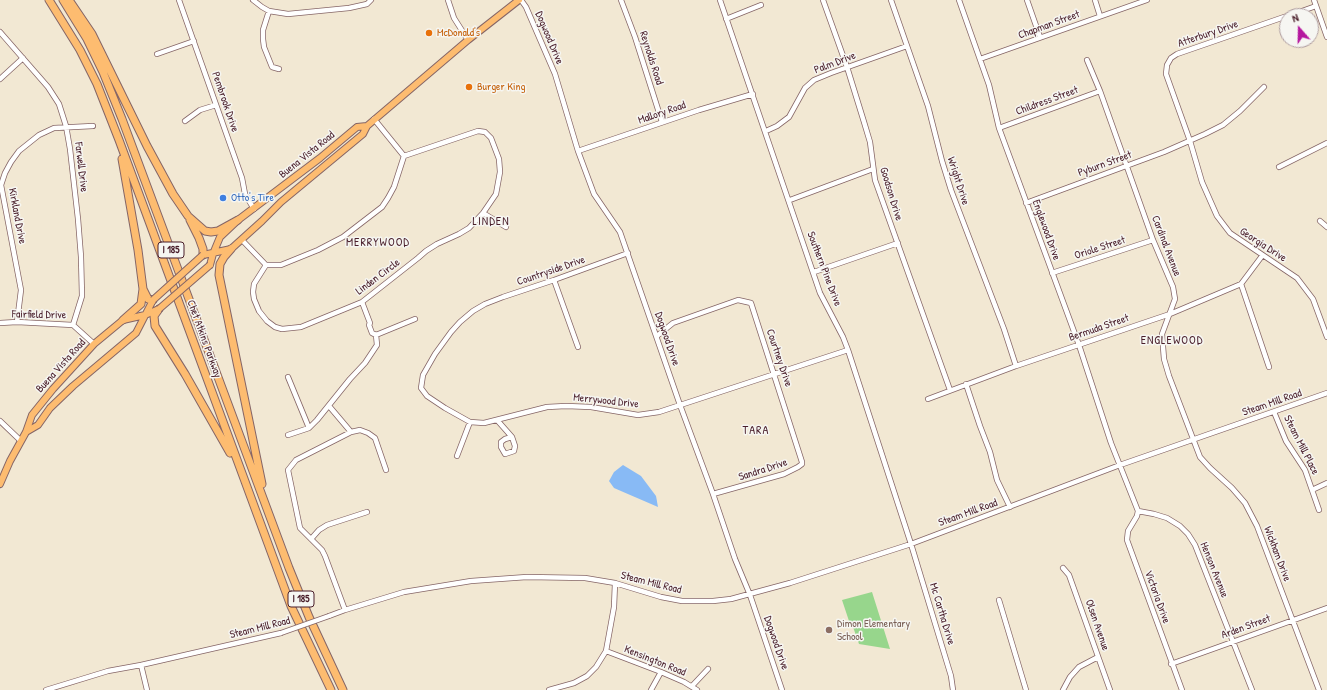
<!DOCTYPE html>
<html>
<head>
<meta charset="utf-8">
<style>
	body { margin:0 }
	#map { position:relative; width:1327px; height:690px; overflow:hidden; background:#f2e8d3; font-family:"Patrick Hand",sans-serif }
	canvas { display:block }
	.north { position:absolute; left:1279px; top:8px; width:40px; height:40px; box-sizing:border-box; background:#f6f6f2; border:1px solid #b1a0a2; border-radius:50%; rotate:340deg; font-size:11px; font-weight:700; line-height:16px; text-align:center; color:#4a1f2b }
	.north::after { content:''; display:block; margin:auto; width:14px; height:18px; background:#b5179e; clip-path:polygon(50% 0,100% 100%,50% 72%,0 100%) }
</style>
</head>
<body>
<div id="map">
<canvas width="1327" height="690"></canvas>
<div class="north">N</div>
</div>
<script>
const ctx = document.querySelector('canvas').getContext('2d');
ctx.lineJoin = 'round';
function fillPath(path, color) { ctx.fillStyle = color; ctx.fill(path, 'evenodd'); }
const shape = rows => new Path2D(rows.map(r => 'M' + r).join(''));
function trace(path, color, width, dash) { ctx.strokeStyle = color; ctx.lineWidth = width; ctx.lineCap = dash ? 'butt' : 'round'; ctx.setLineDash(dash || []); ctx.stroke(path); }
function write(font, color, halo, rows, align = 'center') {
  ctx.font = font + ' "Patrick Hand",sans-serif'; ctx.lineWidth = 3; ctx.setLineDash([]); ctx.textBaseline = 'middle'; ctx.strokeStyle = halo; ctx.fillStyle = color; for (const [text, x, y, turn = 0] of rows) {
    ctx.save(); ctx.translate(x, y); ctx.rotate((+turn || 0) * Math.PI / 180); ctx.textAlign = isNaN(turn) ? turn : align; if (halo) ctx.strokeText(text, 0, 0); ctx.fillText(text, 0, 0); ctx.restore();
  }
}
const green = shape([
	[872,592,890,649,859,644,852,624,850,624,842,600]
]);
const water = shape([
	[623,465,641,476,656,496,658,507,614,488,609,481,614,472]
]);
const minor = shape([
	[179,0,242,178,245,194,254,209],
	[253,0,262,7,269,11,288,14,349,8,367,4,371,0],
	[448,0,454,18,468,40],
	[521,0,526,7,555,74,578,151,594,194,620,232,680,405,713,494,735,559,750,595,782,690],
	[621,0,635,37,662,122],
	[720,0,820,293,843,337,848,350,911,544,951,676,953,690],
	[823,0,847,67,864,122,870,142,875,180,950,390],
	[891,0,928,106,942,161,951,190,1004,329,1016,366],
	[959,0,989,85,999,128,1079,345,1111,443,1138,511,1154,514,1167,518,1180,526,1188,534,1195,545,1252,690],
	[1027,0,1040,37],
	[1095,0,1100,16],
	[1314,0,1327,37],
	[269,11,263,30,263,39,264,47,272,67,279,69],
	[1287,16,1177,54,1171,58,1167,65,1166,74,1190,141,1202,182,1217,216,1230,233,1297,278,1313,299,1327,337],
	[1288,16,1316,6],
	[726,19,761,5],
	[0,32,48,87,59,104,66,126,70,149,78,219,81,257,82,296,73,325],
	[157,54,194,41],
	[980,59,1147,0],
	[1087,60,1100,91,1153,240,1173,287,1175,299,1162,334,1164,359,1169,376,1200,457,1210,468,1232,488,1245,503,1257,526,1319,690],
	[0,79,23,58],
	[185,121,200,110,216,105],
	[999,128,1100,91],
	[766,131,777,126,789,117,805,88,814,80,831,73,907,46],
	[578,151,699,110,753,94],
	[1279,167,1327,143],
	[790,200,873,169],
	[1026,203,1164,152,1205,134,1223,125,1240,111,1264,87],
	[483,213,506,227],
	[1320,221,1327,227],
	[242,240,266,265],
	[628,253,554,280,503,297,485,304,473,311,460,322,451,332,435,354,423,375,421,388,427,396,445,408,470,422,484,423,547,407,566,406,591,407,638,415,659,412,848,350],
	[266,265,254,284,253,292,254,299,259,311,267,321,275,327,282,329,301,327,362,302,418,258,426,251,437,244,459,234,469,228,483,213,496,194,500,172,499,159,491,138,485,132,478,131,404,156],
	[266,265,281,265,318,250,343,237,382,207,388,198,394,187,404,156,374,119],
	[814,272,898,243],
	[1052,273,1153,240],
	[554,280,578,347],
	[1241,284,1269,367],
	[17,322,21,290,1,185,5,173,11,162,19,151,39,135,54,128,93,126],
	[0,323,17,322,73,325,94,344],
	[376,335,415,319],
	[657,336,673,323,738,300,751,303,802,462,802,464,798,467,784,474,713,494],
	[288,377,309,428],
	[966,384,980,426,990,452,997,480,1010,507],
	[928,399,1016,366,1170,314,1241,284,1262,256],
	[329,406,351,432],
	[1274,412,1286,441,1305,470,1319,510],
	[497,420,512,437],
	[0,421,21,441],
	[288,435,309,428,317,420,350,379,365,363,377,345,376,335,372,333,369,325,370,323,362,302],
	[512,437,515,446,514,451,505,454,501,447,501,442,505,439,512,437],
	[457,456,470,422],
	[1312,490,1327,483],
	[1138,511,1137,516,1128,531,1127,540,1182,690],
	[311,539,319,530,327,525,367,512],
	[1063,568,1069,575,1110,690],
	[999,600,1026,690],
	[345,610,325,556,322,550,300,528,288,470,296,460,351,432,360,430,368,433,375,438,386,470],
	[329,616,345,610,404,592,471,581,527,577,585,578,615,583,661,597,682,601,713,601,731,599,790,583,911,544,1120,465,1327,393],
	[606,651,661,672,684,682,697,690],
	[1171,664,1327,608],
	[141,665,147,690],
	[692,686,708,669],
	[46,690,108,671,141,665,281,633],
	[549,690,574,683,587,676,596,667,606,651,614,607,615,583],
	[651,690,661,672],
	[1063,690,1070,677,1079,667,1098,657]
]);
const major = shape([
	[203,255,231,249,262,221,281,202,363,134,367,126,468,40,519,0],
	[210,265,213,254,220,237,238,220,320,158,357,127,367,126],
	[26,432,38,425,50,408,73,386,136,333,153,300],
	[0,484,10,461,26,432,32,415,53,389,94,344,123,320,145,315,159,309]
]);
const highway = shape([
	[49,0,80,50,97,84,119,140,291,606,331,690],
	[63,0,87,39,103,72,122,119,289,568,309,617,343,690],
	[69,0,92,34,147,146,173,194,188,216,205,231,211,232,218,231,238,220],
	[122,159,138,250,143,289,148,299,153,300],
	[190,220,199,238,203,249,203,255],
	[231,249,224,257,220,264,219,275,262,484],
	[159,309,154,316,155,326,185,374,230,453],
	[123,320,141,304,143,289]
]);
const minorBridge = shape([
	[281,633,329,616]
]);
const majorBridge = shape([
	[153,300,203,255],
	[159,309,210,265]
]);
const markers = [
	[429,33,4,"#e8710a"],
	[469,87,4,"#e8710a"],
	[223,198,4,"#3f7fe0"],
	[829,630,4,"#8d6e63"]
];
const shields = [
	[171,250,26],
	[301,599,26]
];
const shieldNames = [
	["I 185",171,250],
	["I 185",301,599]
];
const streetNames = [
	["Chapman Street",1049,25,-20],
	["Atterbury Drive",1208,34,-19],
	["Dogwood Drive",549,38,67],
	["Reynolds Road",651,58,72],
	["Palm Drive",835,63,-21],
	["Childress Street",1047,101,-20],
	["Pembrook Drive",225,102,71],
	["Mallory Road",662,113,-19],
	["Buena Vista Road",307,155,-39],
	["Pyburn Street",1105,164,-20],
	["Farwell Drive",81,167,83],
	["Wright Drive",958,181,72],
	["Goodson Drive",891,194,73],
	["Kirkland Drive",17,216,79],
	["Englewood Drive",1046,230,70],
	["Georgia Drive",1263,245,33],
	["Cardinal Avenue",1166,246,69],
	["Oriole Street",1100,248,-18],
	["Southern Pine Drive",824,269,69],
	["Countryside Drive",551,271,-19],
	["Linden Circle",378,277,-37],
	["Fairfield Drive",39,315,1],
	["Bermuda Street",1099,328,-19],
	["Chet Atkins Parkway",204,339,70],
	["Dogwood Drive",667,339,71],
	["Courtney Drive",779,358,71],
	["Buena Vista Road",61,366,-48],
	["Merrywood Drive",606,401,6],
	["Steam Mill Road",1272,403,-19],
	["Steam Mill Place",1301,445,63],
	["Sandra Drive",763,470,-18],
	["Steam Mill Road",968,513,-20],
	["Wickham Drive",1277,554,69],
	["Henson Avenue",1214,570,68],
	["Steam Mill Road",651,583,14],
	["Victoria Drive",1157,597,70],
	["Mc Cartha Drive",942,614,73],
	["Olsen Avenue",1097,625,71],
	["Arden Street",1246,627,-20],
	["Steam Mill Road",260,628,-14],
	["Dogwood Drive",776,643,71],
	["Kensington Road",655,661,22]
];
const foodNames = [
	["McDonald's",437,33],
	["Burger King",477,87]
];
const shopNames = [
	["Otto's Tire",231,198]
];
const educationNames = [
	["Dimon Elementary",837,624],
	["School",837,637]
];
const neighbourhoodNames = [
	["LINDEN",491,222],
	["MERRYWOOD",378,243],
	["ENGLEWOOD",1172,341],
	["TARA",756,431]
];
fillPath(green, '#97d68c');
fillPath(water, '#88baf5');
trace(minor, '#856566', 6);
trace(major, '#856566', 8);
trace(highway, '#856566', 9);
trace(minor, '#fff', 4.5);
trace(major, '#fdbc70', 6);
trace(highway, '#fdbc70', 7);
trace(minorBridge, '#856566', 6, []);
trace(majorBridge, '#856566', 8, []);
trace(minorBridge, '#fff', 4.5);
trace(majorBridge, '#fdbc70', 6);
for (const [x, y, r, color] of markers) { const dot = new Path2D(); dot.arc(x, y, r, 0, 2 * Math.PI); ctx.fillStyle = color; ctx.fill(dot); trace(dot, '#f6f6f2', 1.5); }
for (const [x, y, w] of shields) { const box = new Path2D(); box.roundRect(x - w / 2, y - 8, w, 16, 3); ctx.fillStyle = '#f6f6f2'; ctx.fill(box); trace(box, '#4a1f2b', 1); }
write('bold 10px', '#4a1f2b', null, shieldNames);
write('11px', '#4a1f2b', '#f6f6f2', streetNames);
write('11px', '#c56008', '#f6f6f2', foodNames, 'left');
write('11px', '#366cbe', '#f6f6f2', shopNames, 'left');
write('11px', '#785e54', '#f6f6f2', educationNames, 'left');
ctx.letterSpacing = '1px';
write('12px', '#4a1f2b', '#f6f6f2', neighbourhoodNames);
ctx.letterSpacing = '0px';
</script>
</body>
</html>
